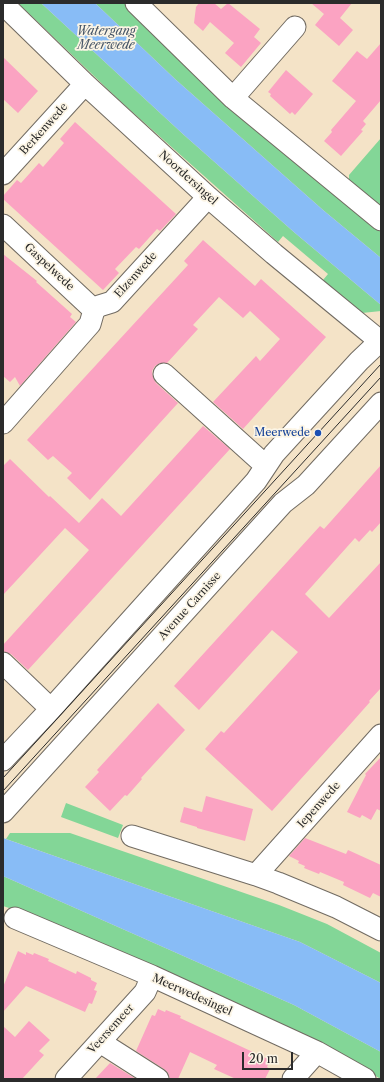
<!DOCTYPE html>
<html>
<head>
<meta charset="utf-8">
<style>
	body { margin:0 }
	#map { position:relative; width:384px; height:1082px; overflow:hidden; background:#f4e3c7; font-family:"Libre Caslon Text",serif }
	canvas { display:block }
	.frame { position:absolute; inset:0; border:4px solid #2b2b2b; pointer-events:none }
	.scale { position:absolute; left:242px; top:1052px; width:51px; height:18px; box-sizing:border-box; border:2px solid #2b2b2b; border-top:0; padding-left:5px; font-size:12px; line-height:14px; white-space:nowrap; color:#2b2b2b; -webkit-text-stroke:3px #fcf5e5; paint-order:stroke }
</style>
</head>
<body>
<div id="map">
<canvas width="384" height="1082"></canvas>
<div class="frame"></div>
<div class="scale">20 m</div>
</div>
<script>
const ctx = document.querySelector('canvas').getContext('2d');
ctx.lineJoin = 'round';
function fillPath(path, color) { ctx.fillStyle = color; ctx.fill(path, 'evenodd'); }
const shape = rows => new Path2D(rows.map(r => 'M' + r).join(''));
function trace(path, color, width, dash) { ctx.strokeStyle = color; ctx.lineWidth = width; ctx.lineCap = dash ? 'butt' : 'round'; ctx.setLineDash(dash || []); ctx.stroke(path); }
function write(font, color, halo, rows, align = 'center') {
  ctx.font = font + ' "Libre Caslon Text",serif'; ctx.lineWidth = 3.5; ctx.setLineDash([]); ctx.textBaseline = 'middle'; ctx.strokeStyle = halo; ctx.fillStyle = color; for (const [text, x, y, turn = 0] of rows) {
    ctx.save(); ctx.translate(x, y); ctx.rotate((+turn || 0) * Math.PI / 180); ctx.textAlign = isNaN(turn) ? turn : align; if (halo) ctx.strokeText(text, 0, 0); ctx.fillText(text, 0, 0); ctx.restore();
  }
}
const green = shape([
	[18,3,41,3,184,135,295,233,381,305,381,311,362,313,323,280,328,274,283,236,278,242,120,101],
	[95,3,129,3,381,229,381,258,323,210,175,79],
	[381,138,381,207,349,181,349,175],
	[66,803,123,825,118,838,61,817],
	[10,833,70,833,279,905,327,924,381,953,381,983,300,942,6,839],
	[3,876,294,1005,381,1052,381,1079,325,1049,27,914,3,906]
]);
const water = shape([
	[41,3,95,3,175,79,323,210,381,258,381,305,295,233,184,135],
	[3,838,300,942,381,983,381,1052,294,1005,3,876]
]);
const building = shape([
	[199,3,214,3,221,9,228,3,260,29,254,37,261,43,241,67,225,53,234,43,210,22,203,31,194,23,196,7],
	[311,3,352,3,340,18,353,30,339,46,315,25,324,14],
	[381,43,381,100,363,121,366,124,361,130,363,131,341,156,324,141,332,132,331,130,356,101,332,81,357,51,367,59],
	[3,57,38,91,18,113,3,99],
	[286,70,313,94,295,115,292,112,290,114,270,96,271,94,268,92],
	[75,122,176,214,160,231,157,229,139,249,136,247,115,269,119,273,103,290,3,199,3,196,17,180,21,183,39,163,43,167,64,143,60,139],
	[203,240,255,286,261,279,326,337,243,429,213,402,256,356,260,361,280,339,250,311,243,318,219,297,193,325,198,329,167,363,160,363,155,366,152,371,153,377,156,383,178,403,90,500,67,478,72,473,53,456,48,460,27,440,188,265,184,261],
	[3,254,37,281,36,282,44,289,72,314,70,317,76,322,20,386,15,377,10,382,3,376],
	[203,426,230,449,28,670,11,654,3,651,3,645,89,550,65,528,3,595,3,466,10,459,49,497,50,496,79,523,102,498,121,516],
	[381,465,381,522,372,532,370,530,359,542,355,538,305,594,329,618,381,562,381,688,369,701,370,702,346,729,272,811,205,749,221,731,224,733,298,652,272,630,199,710,174,686,320,526,324,529],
	[158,703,185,730,141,778,142,779,127,796,125,795,110,811,85,787,99,772,97,770],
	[381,757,381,811,377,809,371,820,362,815,360,818,347,812,366,775,365,774],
	[206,796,253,809,245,841,197,828,197,827,180,822,184,807,202,812],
	[305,838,346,854,348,850,381,865,381,897,373,893,370,898,343,885,344,882,320,872,319,874,304,868,305,866,298,863,299,861,289,856],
	[18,951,26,955,26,952,33,955,34,953,49,959,48,961,76,974,77,971,91,978,91,980,97,983,94,990,97,991,92,1004,89,1003,85,1012,26,986,3,1012,3,987],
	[158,1009,165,1012,166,1010,181,1016,180,1018,270,1060,267,1067,270,1069,265,1079,236,1079,214,1069,217,1065,190,1052,178,1079,170,1079,168,1073,164,1069,136,1051,152,1015,155,1016],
	[29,1021,50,1040,39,1051,44,1055,22,1079,3,1079,3,1026,15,1037],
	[110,1063,136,1079,95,1079]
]);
const minor = shape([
	[136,3,233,98,381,220],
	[3,4,85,84,208,197,274,254,381,342],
	[233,98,295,27],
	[3,174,85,84],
	[3,225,94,310],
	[164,374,266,466],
	[3,423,90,324,94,310,99,306,112,302,208,197],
	[3,663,51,709],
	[3,760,51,709,256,481,274,454,359,361,381,340],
	[3,812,283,503,306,485,381,403],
	[132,836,256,875,278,883,336,907,381,930],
	[256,875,381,735],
	[15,918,152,976,317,1052,365,1079],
	[100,1042,158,1079],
	[66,1079,145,992,152,976],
	[293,1079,317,1052]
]);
const tram = shape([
	[3,778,381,364],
	[3,791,381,377]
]);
const markers = [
	[318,433,4,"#1a4fb4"]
];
const streetNames = [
	["Berkenwede",44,129,-48],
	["Noordersingel",188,178,42],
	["Gaspelwede",49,267,43],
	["Elzenwede",136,275,-48],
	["Avenue Carnisse",190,606,-48],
	["Iepenwede",319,805,-48],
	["Meerwedesingel",192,995,24],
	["Veersemeer",111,1029,-48]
];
const transitNames = [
	["Meerwede",310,433]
];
const waterNames = [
	["Watergang",106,32],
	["Meerwede",106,46]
];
fillPath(green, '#83d697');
fillPath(water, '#88bcf6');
fillPath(building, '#fba3c2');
trace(minor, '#716b62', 23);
trace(minor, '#fff', 21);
trace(tram, '#2b2b2b', 1);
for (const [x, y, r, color] of markers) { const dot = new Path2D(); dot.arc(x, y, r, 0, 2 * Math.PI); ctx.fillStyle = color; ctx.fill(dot); trace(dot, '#fcf5e5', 1.5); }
write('11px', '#2b2b2b', '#fcf5e5', streetNames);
write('11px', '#164399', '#fcf5e5', transitNames, 'right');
write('italic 12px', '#475668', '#fcf5e5', waterNames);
</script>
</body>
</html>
